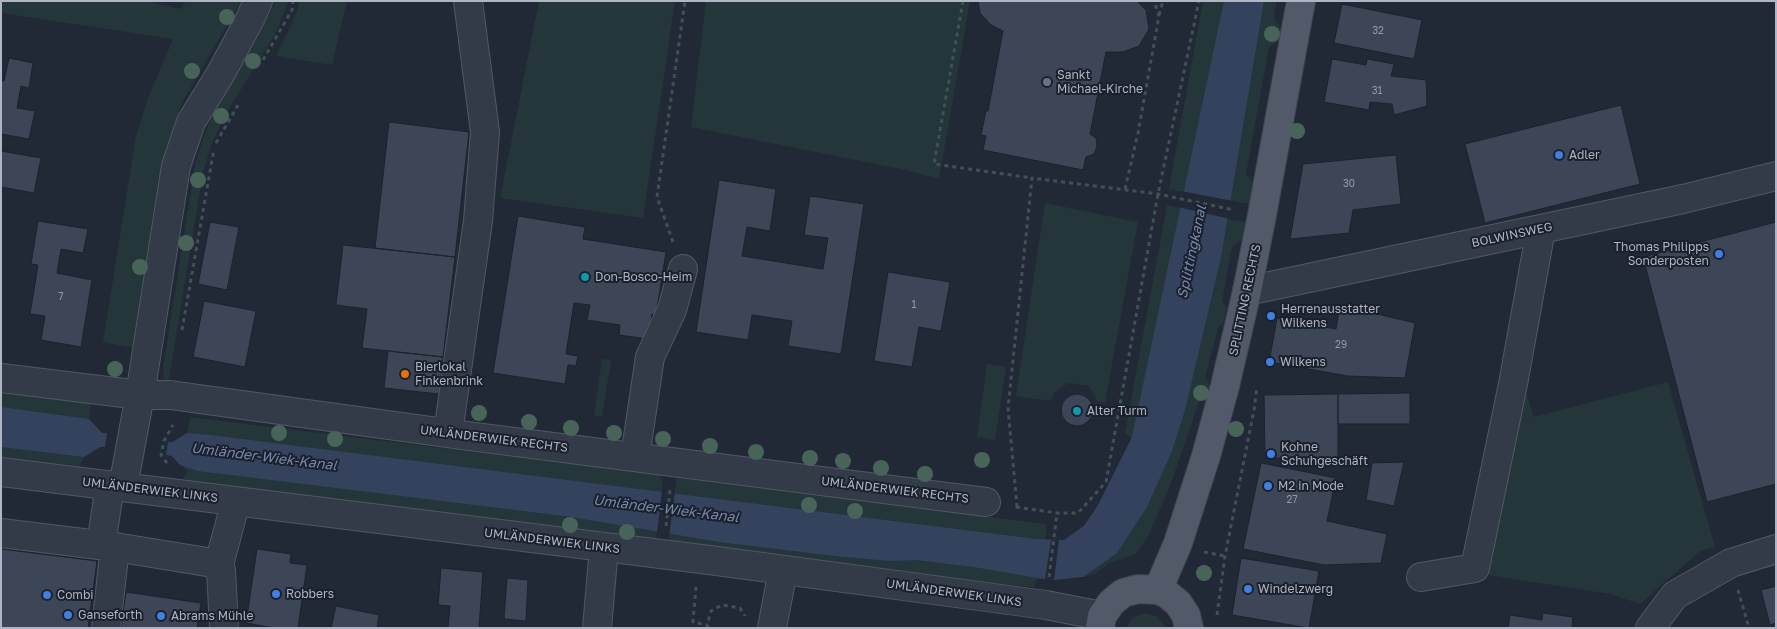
<!DOCTYPE html>
<html>
<head>
<meta charset="utf-8">
<style>
	body { margin:0 }
	#map { position:relative; width:1777px; height:629px; overflow:hidden; background:#212937; font-family:"Golos Text",sans-serif }
	canvas { display:block }
	.frame { position:absolute; inset:0; border:2px solid #afb5c4; pointer-events:none }
</style>
</head>
<body>
<div id="map">
<canvas width="1777" height="629"></canvas>
<div class="frame"></div>
</div>
<script>
const ctx = document.querySelector('canvas').getContext('2d');
ctx.lineJoin = 'round';
function fillPath(path, color) { ctx.fillStyle = color; ctx.fill(path, 'evenodd'); }
const shape = rows => new Path2D(rows.map(r => 'M' + r).join(''));
function trace(path, color, width, dash) { ctx.strokeStyle = color; ctx.lineWidth = width; ctx.lineCap = dash ? 'butt' : 'round'; ctx.setLineDash(dash || []); ctx.stroke(path); }
function write(font, color, halo, rows, align = 'center') {
  ctx.font = font + ' "Golos Text",sans-serif'; ctx.lineWidth = 4; ctx.setLineDash([]); ctx.textBaseline = 'middle'; ctx.strokeStyle = halo; ctx.fillStyle = color; for (const [text, x, y, turn = 0] of rows) {
    ctx.save(); ctx.translate(x, y); ctx.rotate((+turn || 0) * Math.PI / 180); ctx.textAlign = isNaN(turn) ? turn : align; if (halo) ctx.strokeText(text, 0, 0); ctx.fillText(text, 0, 0); ctx.restore();
  }
}
const green = shape([
	[1,1,146,1,181,9,186,1,241,1,181,104,162,174,142,287,133,348,103,342,136,136,148,98,173,39,1,13],
	[275,1,288,1,276,33,225,115,212,143,203,173,168,384,164,379,163,368,195,165,204,136,215,108,257,39],
	[299,1,347,1,332,65,276,56,296,14],
	[539,1,675,1,643,218,500,198],
	[706,1,970,1,939,179,906,170,691,127],
	[1203,1,1277,1,1274,18,1282,30,1280,40,1269,47,1246,174,1254,185,1250,204,1231,201,1228,219,1246,222,1244,239,1232,247,1222,301,1227,307,1223,324,1219,325,1205,377,1212,390,1210,397,1199,402,1170,486,1148,536,1136,554,1109,563,1095,574,1083,577,1054,580,1059,540,1064,540,1084,526,1098,505,1132,438,1125,433,1167,205,1180,208,1183,192,1169,189],
	[1045,203,1138,222,1105,403,1097,401,1089,386,1068,383,1054,393,1051,401,1016,396],
	[602,359,611,360,602,417,594,416],
	[987,364,1006,367,995,440,977,437],
	[1668,382,1715,547,1700,551,1640,604,1610,594,1488,575,1518,398,1527,396,1534,417],
	[1,389,65,397,91,404,89,419,102,433,107,433,105,447,100,447,84,457,80,466,1,457],
	[190,417,659,475,663,482,655,546,202,485,183,479,187,471,172,456,166,455,168,442,173,442,187,433],
	[677,478,1047,524,1045,539,1051,540,1045,579,1037,579,1034,587,886,573,668,542],
	[1145,613,1156,616,1164,625,1165,628,1126,628,1133,617]
]);
const water = shape([
	[1224,1,1264,1,1221,257,1185,410,1172,451,1147,507,1117,553,1083,577,1054,580,1037,578,974,567,916,560,890,561,835,556,719,542,572,517,198,471,180,465,172,456,166,455,168,442,173,442,187,433,210,435,1036,539,1064,540,1084,526,1098,505,1132,437],
	[1,407,89,419,102,433,107,433,105,447,100,447,84,457,1,447]
]);
const pier = shape([
	[1181,191,1233,201,1230,219,1178,207],
	[662,490,675,492,669,536,657,534],
	[1051,540,1059,540,1054,580,1045,579]
]);
const building = shape([
	[978,1,1137,1,1146,10,1149,29,1139,46,1123,52,1106,52,1090,134,1096,138,1097,146,1094,154,1086,157,1083,170,983,150,986,136,981,135,986,111,988,111,1003,31,991,25,980,13,978,1],
	[1342,4,1422,20,1414,59,1334,43,1342,4],
	[9,58,33,63,29,88,21,86,17,108,35,111,29,139,1,134,1,80,4,81,9,58],
	[1332,59,1366,65,1367,59,1394,64,1391,76,1426,80,1427,106,1394,115,1392,104,1370,102,1369,110,1324,102,1332,59],
	[1621,105,1640,184,1485,223,1465,144,1621,105],
	[389,122,469,132,455,257,375,248,389,122],
	[1,151,41,158,34,193,1,187,1,151],
	[1396,155,1401,204,1353,210,1349,233,1290,239,1303,164,1396,155],
	[719,180,776,189,770,231,747,227,742,256,823,269,828,238,804,235,810,196,864,204,841,354,788,346,792,321,752,315,748,340,696,332,719,180],
	[518,216,585,227,583,239,666,252,656,315,652,314,648,339,619,335,620,325,587,320,590,305,574,303,566,354,578,356,576,366,568,365,565,384,493,373,518,216],
	[38,221,88,229,83,253,61,249,57,273,92,280,81,347,41,340,45,316,30,314,38,265,31,264,38,221],
	[210,222,239,227,227,290,198,284,210,222],
	[1776,222,1776,484,1707,502,1643,257,1776,222],
	[343,245,455,257,443,357,362,348,367,309,336,305,343,245],
	[888,272,950,282,941,331,919,327,912,367,874,361,888,272],
	[204,301,256,311,245,367,193,357,204,301],
	[1340,305,1415,323,1405,378,1348,376,1269,362,1277,318,1336,329,1340,305],
	[388,351,443,357,439,394,384,388,388,351],
	[1410,393,1410,424,1338,424,1338,394,1410,393],
	[1338,394,1338,458,1265,458,1264,395,1338,394],
	'1061 410a16 16 0 1 1 32 0a16 16 0 1 1-32 0Z',
	[1404,462,1394,506,1366,500,1372,463,1404,462],
	[1261,463,1336,478,1327,521,1387,534,1381,563,1324,565,1243,549,1261,463],
	[1,549,97,561,88,628,1,628,1,549],
	[257,549,291,554,290,563,307,565,298,628,275,628,246,623,257,549],
	[1241,558,1319,571,1309,628,1232,615,1241,558],
	[441,568,483,572,479,628,448,628,450,606,438,605,441,568],
	[507,578,528,580,526,621,504,619,507,578],
	[1776,586,1776,623,1770,625,1761,590,1776,586],
	[126,592,201,603,197,628,121,628,126,592],
	[336,606,379,615,377,628,331,628,336,606],
	[1543,613,1573,617,1572,626,1576,628,1508,628,1510,615,1542,620,1543,613]
]);
const path = shape([
	[963,1,934,164,1032,178],
	[1159,15,1163,1],
	[263,60,292,10,293,1],
	[216,143,238,105],
	[1125,189,1138,133,1159,16,1154,1],
	[673,242,657,197,685,1],
	[182,330,214,149],
	[167,463,161,455,164,441,173,425],
	[1016,507,1057,513,1078,513,1106,482,1158,194,1199,1],
	[1017,507,1008,408,1032,178,1158,194,1234,210],
	[666,526,670,490],
	[1204,552,1225,556],
	[1049,577,1057,513],
	[696,587,693,622,707,625],
	[1738,590,1749,628],
	[1217,615,1225,556,1254,410,1257,387],
	[708,628,707,625,711,611,722,605,740,608,745,616]
]);
const minor = shape([
	[1247,291,1683,199,1776,176],
	[1,378,140,395,170,395,468,436,986,502],
	[448,433,478,221,485,132,468,1],
	[635,457,650,357,672,310,683,269],
	[1,472,717,561,1046,605,1102,616],
	[123,487,140,395,176,166,191,122,221,73,250,19,258,1],
	[1,533,115,547,213,563,221,570,224,628],
	[101,545,110,485],
	[218,568,236,501],
	[1421,577,1475,568,1513,384,1541,229],
	[106,628,115,547],
	[597,628,604,547],
	[772,628,783,570],
	[1650,628,1675,595,1731,563,1776,549]
]);
const major = shape([
	[1158,590,1178,543,1206,456,1225,386,1247,291,1262,215,1301,1],
	[1100,628,1102,616,1111,603,1123,593,1138,589,1158,590,1167,594,1178,603,1186,615,1189,628]
]);
const trees = [
	[227,17],
	[1272,34],
	[253,61],
	[192,71],
	[221,116],
	[1297,131],
	[198,180],
	[186,243],
	[140,267],
	[115,369],
	[1201,393],
	[479,413],
	[529,422],
	[571,428],
	[1236,429],
	[279,433],
	[614,433],
	[335,439],
	[663,439],
	[710,446],
	[756,452],
	[810,458],
	[982,460],
	[843,461],
	[881,468],
	[925,474],
	[809,505],
	[855,511],
	[570,525],
	[627,532],
	[1204,573]
];
const markers = [
	[1047,82,5,"#6b7280"],
	[1559,155,5,"#3f7fe0"],
	[1719,254,5,"#3f7fe0"],
	[585,277,5,"#0f9aa8"],
	[1271,316,5,"#3f7fe0"],
	[1270,362,5,"#3f7fe0"],
	[405,374,5,"#e8710a"],
	[1077,411,5,"#0f9aa8"],
	[1271,454,5,"#3f7fe0"],
	[1268,486,5,"#3f7fe0"],
	[1248,589,5,"#3f7fe0"],
	[276,594,5,"#3f7fe0"],
	[47,595,5,"#3f7fe0"],
	[68,615,5,"#3f7fe0"],
	[161,616,5,"#3f7fe0"]
];
const numberNames = [
	["32",1378,31],
	["31",1377,91],
	["30",1349,184],
	["7",61,297],
	["1",914,305],
	["29",1341,345],
	["27",1292,500]
];
const poiNames = [
	["Sankt",1057,75],
	["Michael-Kirche",1057,89],
	["Adler",1569,155],
	["Thomas Philipps",1709,247,"right"],
	["Sonderposten",1709,261,"right"],
	["Don-Bosco-Heim",595,277],
	["Herrenausstatter",1281,309],
	["Wilkens",1281,323],
	["Wilkens",1280,362],
	["Bierlokal",415,367],
	["Finkenbrink",415,381],
	["Alter Turm",1087,411],
	["Kohne",1281,447],
	["Schuhgeschäft",1281,461],
	["M2 in Mode",1278,486],
	["Windelzwerg",1258,589],
	["Robbers",286,594],
	["Combi",57,595],
	["Ganseforth",78,615],
	["Abrams Mühle",171,616]
];
const streetNames = [
	["BOLWINSWEG",1512,235,-12],
	["SPLITTING RECHTS",1245,300,-78],
	["UMLÄNDERWIEK RECHTS",494,439,7],
	["UMLÄNDERWIEK LINKS",150,490,7],
	["UMLÄNDERWIEK RECHTS",895,490,7],
	["UMLÄNDERWIEK LINKS",552,541,7],
	["UMLÄNDERWIEK LINKS",954,593,8]
];
const waterNames = [
	["Splittingkanal",1192,252,-78],
	["Umländer-Wiek-Kanal",264,457,7],
	["Umländer-Wiek-Kanal",666,509,7]
];
fillPath(green, '#243639');
fillPath(water, '#35425e');
fillPath(pier, '#212937');
fillPath(building, '#3d4657');
trace(building, '#1c222e', 1);
trace(minor, '#525865', 30);
trace(major, '#3e4451', 30);
trace(path, '#405156', 3, [4, 4]);
trace(minor, '#343b48', 28);
trace(major, '#525968', 28);
ctx.fillStyle = '#486459';
for (const [x, y] of trees) { ctx.beginPath(); ctx.arc(x, y, 8, 0, 2 * Math.PI); ctx.fill(); }
for (const [x, y, r, color] of markers) { const dot = new Path2D(); dot.arc(x, y, r, 0, 2 * Math.PI); ctx.fillStyle = color; ctx.fill(dot); trace(dot, '#1a202c', 2); }
write('10px', '#9299a9', null, numberNames);
write('12px', '#afb5c4', '#1a202c', poiNames, 'left');
write('12px', '#afb5c4', '#1a202c', streetNames);
write('italic 14px', '#7789ac', '#1a202c', waterNames);
</script>
</body>
</html>
